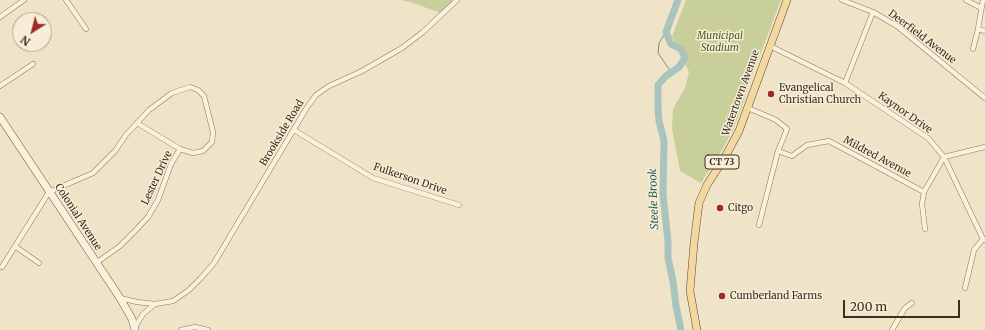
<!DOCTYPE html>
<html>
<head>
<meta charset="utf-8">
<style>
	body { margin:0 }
	#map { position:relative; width:985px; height:330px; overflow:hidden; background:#f0e4c8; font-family:Merriweather,serif }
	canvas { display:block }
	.north { position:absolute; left:12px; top:12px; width:40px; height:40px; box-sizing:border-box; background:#f7eed8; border:1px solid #ada18e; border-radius:50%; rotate:216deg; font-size:11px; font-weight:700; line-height:16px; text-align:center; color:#3d2e20 }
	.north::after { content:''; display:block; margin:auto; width:14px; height:18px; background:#9e2a2b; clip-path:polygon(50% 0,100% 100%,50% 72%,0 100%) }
	.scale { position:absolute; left:843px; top:300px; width:117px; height:18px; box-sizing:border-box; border:2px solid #3d2e20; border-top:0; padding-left:5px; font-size:12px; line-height:14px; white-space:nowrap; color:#3d2e20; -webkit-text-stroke:3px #f7eed8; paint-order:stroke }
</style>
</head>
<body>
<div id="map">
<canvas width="985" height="330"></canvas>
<div class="north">N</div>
<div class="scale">200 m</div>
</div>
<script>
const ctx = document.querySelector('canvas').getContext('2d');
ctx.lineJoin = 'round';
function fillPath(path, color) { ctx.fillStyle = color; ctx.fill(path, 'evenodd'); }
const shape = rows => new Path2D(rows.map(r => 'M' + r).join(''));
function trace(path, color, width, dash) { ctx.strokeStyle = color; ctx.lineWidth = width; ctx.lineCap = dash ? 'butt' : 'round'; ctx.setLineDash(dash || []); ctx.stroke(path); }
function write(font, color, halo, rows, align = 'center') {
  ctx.font = font + ' Merriweather,serif'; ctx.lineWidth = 3; ctx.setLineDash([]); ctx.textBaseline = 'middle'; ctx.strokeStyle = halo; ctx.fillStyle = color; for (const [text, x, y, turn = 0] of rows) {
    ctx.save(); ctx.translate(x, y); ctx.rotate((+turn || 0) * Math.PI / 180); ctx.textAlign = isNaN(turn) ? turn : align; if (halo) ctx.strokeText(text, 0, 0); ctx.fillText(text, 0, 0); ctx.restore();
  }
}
const green = shape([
	[402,0,453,0,440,13,408,1,407,2],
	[686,0,781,0,748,87,742,107,733,130,722,150,701,183,680,171,672,129,673,109,685,88,689,72,672,36]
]);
const stream = shape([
	[666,32,659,43,658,53,671,72]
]);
const river = shape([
	[678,0,666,32,671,44,681,49,685,58,679,67,666,76,658,85,658,108,659,121,664,141,663,195,668,241,668,258,673,281,676,306,681,330]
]);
const street = shape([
	[66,0,86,29],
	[842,0,873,12,897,26,985,98],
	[966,0,981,8],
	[0,17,24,0],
	[978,29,985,31],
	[770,46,845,83,928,138,944,157,983,239,985,240],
	[973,49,978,29,983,0],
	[845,83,873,12],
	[0,86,33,64],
	[748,108,776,120,787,129,778,151,759,225],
	[294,130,373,178,459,205],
	[778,151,792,156,807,145,829,141,924,192],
	[925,229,922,204,924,192,944,157,985,147],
	[16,247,39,263],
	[96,263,120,246,134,232,148,217,158,200,171,164,180,149],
	[2,267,49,192,93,173,115,151,126,135,149,110,172,93,190,87,198,90,204,96,213,132,212,142,203,151,193,153,180,149,137,123],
	[965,288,974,250,983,239],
	[120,298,137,302,155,304,173,301,189,290,201,278,214,263,306,109,316,95,329,86,362,71,402,48,423,32,457,0],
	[135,327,143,314,155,304],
	[181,330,195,327,208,330],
	[892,330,905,308,912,303]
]);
const secondary = shape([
	[0,117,120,298,132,319,135,330]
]);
const primary = shape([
	[697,330,690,291,694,243,699,203,707,185,725,157,739,131,787,0]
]);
const markers = [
	[771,94,4,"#9e2a2b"],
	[720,208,4,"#9e2a2b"],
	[722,296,4,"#9e2a2b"]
];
const shields = [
	[722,162,34]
];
const shieldNames = [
	["CT 73",722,162]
];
const parkNames = [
	["Municipal",720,36],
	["Stadium",720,48]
];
const streetNames = [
	["Deerfield Avenue",922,37,37],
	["Watertown Avenue",741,93,-70],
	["Kaynor Drive",905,113,35],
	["Brookside Road",282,133,-59],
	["Mildred Avenue",877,157,28],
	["Lester Drive",157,178,-65],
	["Fulkerson Drive",410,179,19],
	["Colonial Avenue",78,217,57]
];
const poiNames = [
	["Evangelical",779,88],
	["Christian Church",779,100],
	["Citgo",728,208],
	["Cumberland Farms",730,296]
];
const waterNames = [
	["Steele Brook",654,199,-92]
];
fillPath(green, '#c9cf9b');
trace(stream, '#6f938a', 1);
trace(river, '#a9c4bc', 7);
trace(street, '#8d765c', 5.5);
trace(secondary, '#6f573f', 8);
trace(primary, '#5b4430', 8);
trace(street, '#faf1dc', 4.5);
trace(secondary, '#faf1dc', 7);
trace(primary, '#f3d9a0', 7);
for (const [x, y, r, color] of markers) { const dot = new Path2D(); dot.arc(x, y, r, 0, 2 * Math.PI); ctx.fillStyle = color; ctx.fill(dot); trace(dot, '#f7eed8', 1.5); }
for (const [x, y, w] of shields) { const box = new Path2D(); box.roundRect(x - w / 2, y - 7, w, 14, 3); ctx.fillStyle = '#f7eed8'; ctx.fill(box); trace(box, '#3d2e20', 1); }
write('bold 9px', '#3d2e20', null, shieldNames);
write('italic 10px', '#4d5a26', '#f7eed8', parkNames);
write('10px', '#3d2e20', '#f7eed8', streetNames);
write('10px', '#3d2e20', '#f7eed8', poiNames, 'left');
write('italic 11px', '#2f5d5a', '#f7eed8', waterNames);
</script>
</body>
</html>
